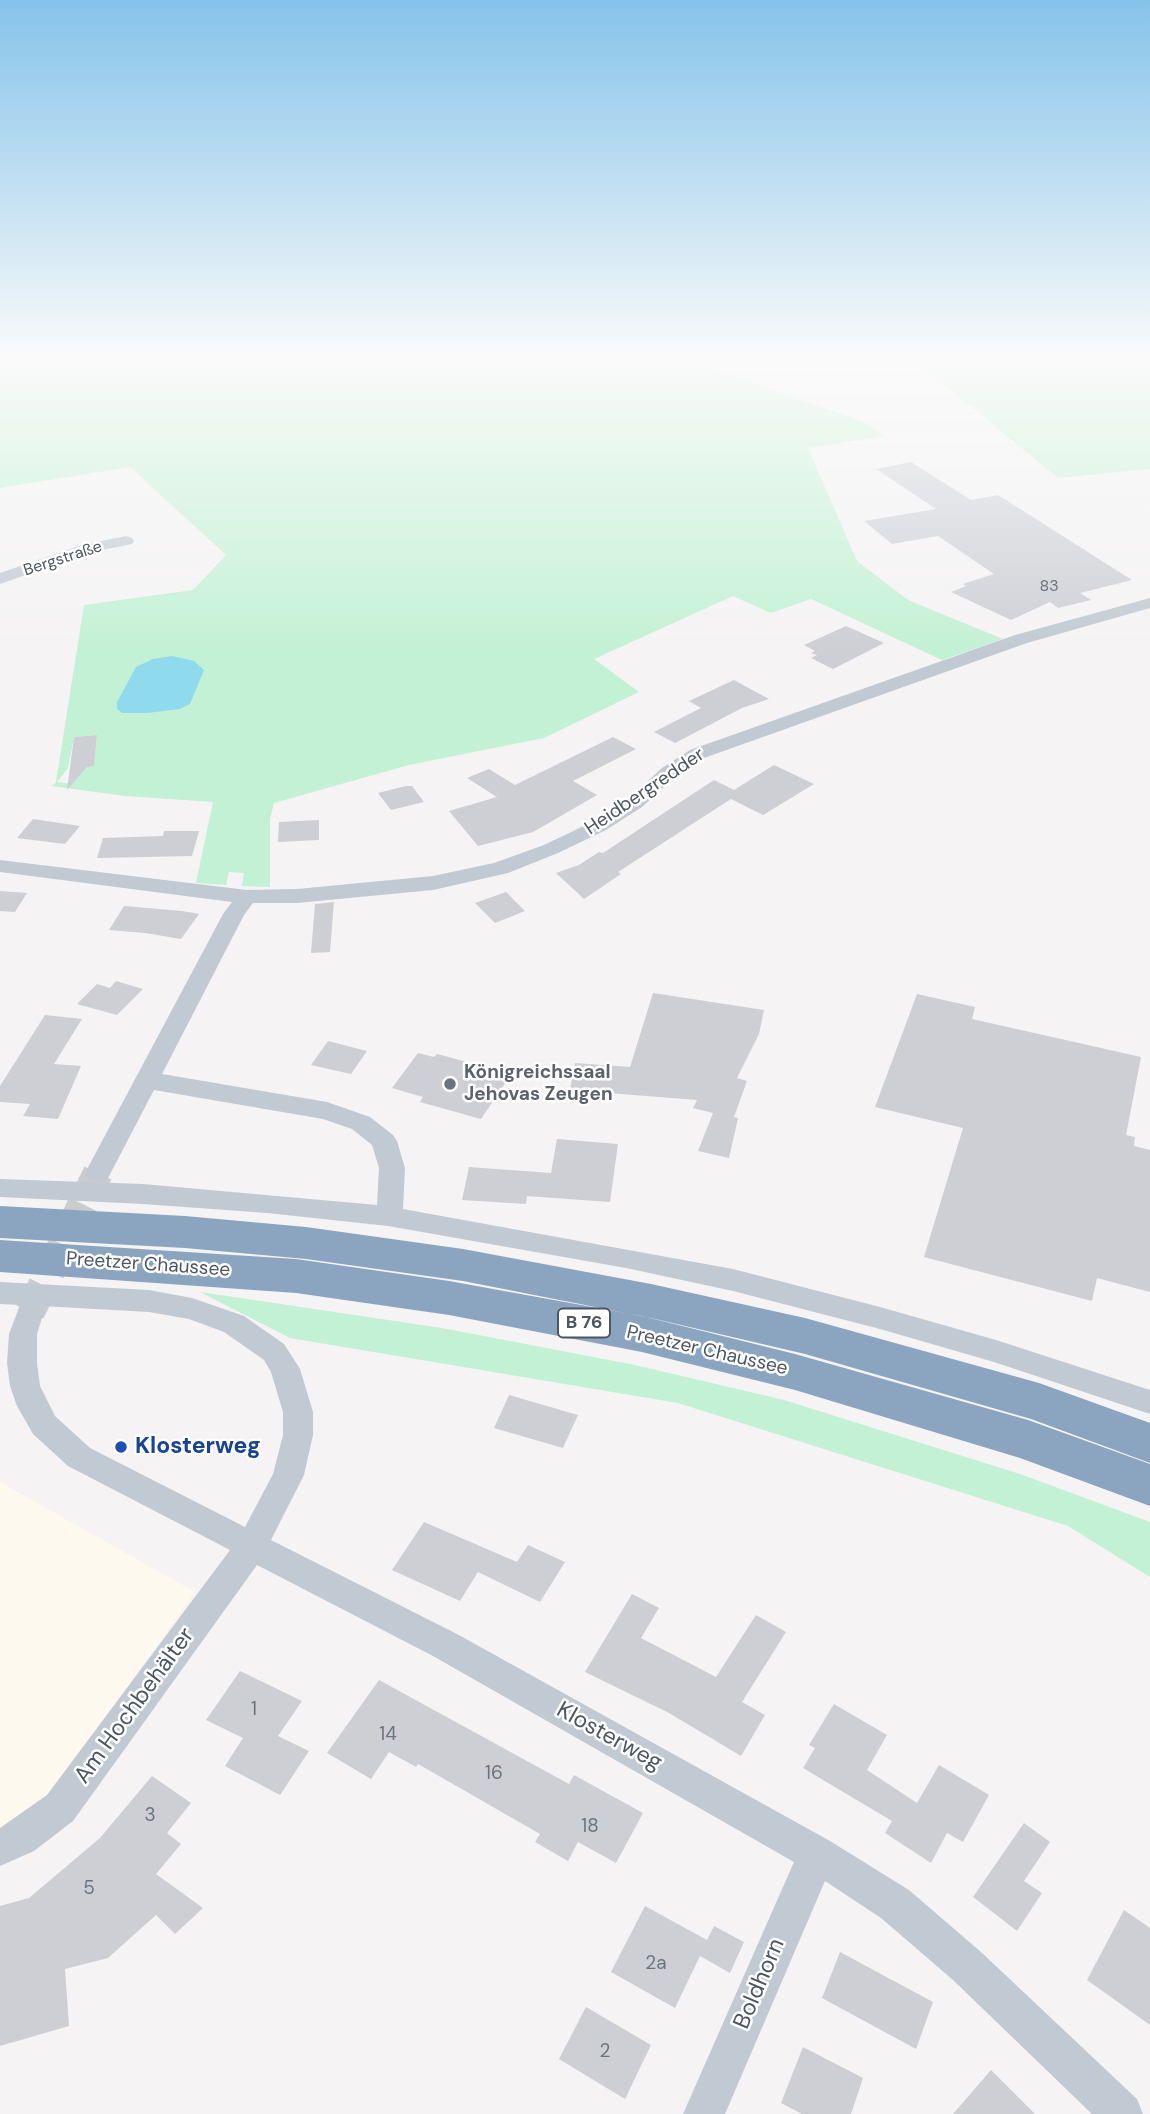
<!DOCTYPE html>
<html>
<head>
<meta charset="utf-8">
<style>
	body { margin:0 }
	canvas { display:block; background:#f5f3f3 }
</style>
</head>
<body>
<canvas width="1150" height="2114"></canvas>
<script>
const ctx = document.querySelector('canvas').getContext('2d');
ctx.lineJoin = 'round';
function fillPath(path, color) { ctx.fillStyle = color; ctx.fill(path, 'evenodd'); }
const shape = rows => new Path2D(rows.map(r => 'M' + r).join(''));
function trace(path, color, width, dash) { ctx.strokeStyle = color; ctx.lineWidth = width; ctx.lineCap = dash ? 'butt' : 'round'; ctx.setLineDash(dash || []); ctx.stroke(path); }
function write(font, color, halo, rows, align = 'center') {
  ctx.font = font + ' "DM Sans",sans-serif'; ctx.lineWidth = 5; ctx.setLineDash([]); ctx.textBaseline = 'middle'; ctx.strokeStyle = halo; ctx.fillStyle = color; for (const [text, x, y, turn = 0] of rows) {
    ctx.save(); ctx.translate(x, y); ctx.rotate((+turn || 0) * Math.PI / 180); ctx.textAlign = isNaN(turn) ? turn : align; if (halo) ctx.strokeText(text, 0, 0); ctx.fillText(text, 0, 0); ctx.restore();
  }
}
const commercial = shape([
	[0,1482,195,1592,55,1790,0,1834]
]);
const green = shape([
	[0,355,684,355,692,361,863,422,885,436,808,448,857,561,908,600,1003,639,942,660,811,599,771,613,733,596,594,659,639,692,544,738,409,765,274,803,270,819,270,887,242,886,244,873,229,872,226,885,196,883,213,802,125,796,52,786,56,782,84,605,193,590,226,555,130,467,0,488],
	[97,735,94,766,87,767,72,784,57,782,68,768,74,737],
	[908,355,1150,355,1150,469,1058,478],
	[200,1292,442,1328,635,1365,784,1400,1020,1474,1150,1522,1150,1577,1068,1526,678,1403,290,1338]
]);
const water = shape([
	[172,656,194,661,204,670,190,704,180,709,147,713,122,713,117,709,117,702,136,667,153,659]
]);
const building = shape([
	[911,462,971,500,998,495,1132,580,1080,593,1091,600,1058,608,1050,602,1011,620,951,592,966,586,963,584,994,574,938,536,892,544,864,521,936,509,876,469],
	[846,626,884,643,833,669,811,658,817,655,811,653,815,651,804,645],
	[734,680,769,699,742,708,675,743,654,732,701,708,689,701],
	[97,735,94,766,87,767,67,790,74,737],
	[613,737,636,749,573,781,597,795,533,832,478,846,449,811,497,797,467,778,489,769,515,785],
	[774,765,814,784,763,815,731,799,618,872,621,874,584,899,556,873,579,865,599,852,603,853,714,780,734,790],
	[406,786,412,786,424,802,391,810,378,793],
	[33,819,80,826,65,844,17,838],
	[319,820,319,840,278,842,279,822],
	[164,831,199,831,192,856,97,858,103,838,163,836],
	[0,891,27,893,15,912,0,911],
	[506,892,525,911,495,923,475,903],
	[334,902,330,952,311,953,315,904],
	[124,906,182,911,199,914,181,939,145,933,109,930],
	[116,981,143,989,117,1015,77,1004,97,984,110,988],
	[653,993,764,1010,759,1034,737,1078,747,1081,734,1117,738,1118,729,1158,698,1151,713,1113,693,1108,697,1100,570,1090,575,1063,630,1067],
	[917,994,975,1007,972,1019,1141,1057,1126,1135,1135,1137,1134,1146,1150,1150,1150,1292,1097,1278,1092,1301,924,1257,963,1128,875,1107],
	[45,1015,82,1019,54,1064,81,1066,58,1119,23,1116,30,1104,0,1102,0,1086],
	[328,1041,367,1051,351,1074,311,1065],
	[418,1053,434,1057,437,1054,482,1066,479,1072,508,1079,481,1119,420,1102,423,1097,392,1088],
	[557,1139,618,1144,610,1202,527,1196,526,1204,462,1200,469,1167,551,1173],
	[509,1395,578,1415,563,1448,494,1428],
	[424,1522,517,1562,528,1545,565,1562,540,1602,478,1572,460,1601,392,1570],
	[632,1594,659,1608,641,1638,716,1677,756,1615,786,1632,742,1702,765,1715,741,1756,669,1713,585,1672],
	[240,1671,302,1701,278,1736,309,1751,280,1795,225,1766,243,1738,206,1720],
	[379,1680,569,1784,574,1775,643,1813,616,1863,578,1842,568,1861,535,1842,540,1834,418,1764,416,1767,389,1752,371,1779,327,1753],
	[834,1704,887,1735,867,1770,917,1803,939,1765,989,1795,963,1842,947,1833,931,1863,885,1833,892,1821,803,1768,815,1748,809,1745],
	[152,1776,191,1803,167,1833,181,1844,156,1874,203,1908,175,1934,156,1915,108,1958,65,1969,69,2026,0,2046,0,1906,29,1898,100,1838],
	[1024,1823,1050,1842,1024,1881,1042,1893,1017,1931,973,1897],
	[645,1906,707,1940,704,1946,714,1926,744,1942,730,1973,700,1956,675,2008,611,1972],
	[1124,1910,1150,1928,1150,2025,1087,1980],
	[840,1952,933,2002,916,2049,822,1998],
	[586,2007,651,2045,625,2099,559,2059],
	[803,2047,863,2078,851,2114,802,2114,781,2103],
	[991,2070,1035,2114,953,2114]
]);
const streetTunnel = shape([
	[30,1312,98,1173]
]);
const street = shape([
	[126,536,132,538,134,541,132,544,92,552,0,584,0,573,82,545,126,536],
	[1150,598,1150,608,1027,643,704,758,676,776,642,807,606,830,558,853,508,873,433,890,297,903,253,903,244,915,162,1074,327,1102,370,1117,393,1135,397,1141,405,1168,403,1209,733,1269,880,1307,996,1340,1150,1390,1150,1414,994,1362,880,1329,733,1291,626,1268,388,1226,267,1213,143,1204,0,1197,0,1179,143,1184,377,1205,379,1168,372,1145,352,1129,323,1119,154,1090,107,1180,98,1182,89,1180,85,1173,223,914,232,902,0,872,0,860,247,890,297,889,433,876,494,863,544,845,592,822,628,799,662,768,690,750,1015,635,1150,598],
	[0,1282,149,1290,192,1298,244,1316,284,1344,300,1369,313,1412,313,1435,304,1475,271,1540,457,1634,830,1841,909,1890,981,1952,1137,2099,1143,2114,1092,2114,953,1980,881,1918,825,1881,725,2114,683,2114,794,1862,433,1656,257,1565,73,1821,34,1851,0,1866,0,1828,47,1795,230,1550,68,1466,33,1434,17,1406,10,1386,7,1363,9,1334,20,1305,0,1304,0,1282],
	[41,1306,149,1312,189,1319,224,1332,264,1360,271,1372,283,1412,283,1435,273,1474,245,1527,90,1448,55,1416,40,1386,37,1363,37,1334,44,1312,41,1306]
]);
const highway = shape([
	[0,1206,185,1216,306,1227,463,1249,651,1284,805,1318,1039,1383,1150,1423,1150,1463,1031,1419,805,1354,651,1318,463,1281,306,1259,185,1248,0,1238,0,1206],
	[0,1240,296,1259,449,1281,642,1316,795,1354,1028,1420,1150,1464,1150,1506,1020,1458,795,1390,642,1352,449,1315,296,1293,0,1272,0,1240]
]);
const markers = [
	[450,1084,7,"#6b7280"],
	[121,1447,7,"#1a4fb4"]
];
const farStreetnames = [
	["Bergstraße",63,559,-18]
];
const numberNames = [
	["83",1049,587]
];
const shields = [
	[584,1323,52]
];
const shieldNames = [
	["B 76",584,1323]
];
const streetNames = [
	["Heidbergredder",645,792,-34],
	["Preetzer Chaussee",148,1265,4],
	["Preetzer Chaussee",707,1351,13]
];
const worshipNames = [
	["Königreichssaal",464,1073],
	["Jehovas Zeugen",464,1095]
];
const nearNumbernames = [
	["1",254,1710],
	["14",388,1735],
	["16",494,1774],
	["3",150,1816],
	["18",590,1827],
	["5",89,1889],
	["2a",656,1964],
	["2",605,2052]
];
const nearTransitnames = [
	["Klosterweg",135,1447]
];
const nearStreetnames = [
	["Am Hochbehälter",135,1706,-54],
	["Klosterweg",609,1737,29],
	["Boldhorn",760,1984,-67]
];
fillPath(commercial, '#fdf9ef');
fillPath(green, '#c3f1d5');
fillPath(water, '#90daee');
fillPath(building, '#cdcfd5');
trace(streetTunnel, '#caccce', 30, [30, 15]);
fillPath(street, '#c1cad2');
fillPath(highway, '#8ba5c1');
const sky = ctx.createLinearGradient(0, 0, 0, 651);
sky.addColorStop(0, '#85c3ea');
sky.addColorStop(0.55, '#fafafa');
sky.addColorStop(1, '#fafafa00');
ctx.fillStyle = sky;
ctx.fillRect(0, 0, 1150, 651);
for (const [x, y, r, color] of markers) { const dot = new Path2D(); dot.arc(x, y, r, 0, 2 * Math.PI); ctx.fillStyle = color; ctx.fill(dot); trace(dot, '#fff', 2.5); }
write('16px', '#4a5661', '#fff', farStreetnames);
write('16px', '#6b747e', null, numberNames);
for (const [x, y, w] of shields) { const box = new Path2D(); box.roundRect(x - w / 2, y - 14.5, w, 29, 5); ctx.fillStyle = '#fff'; ctx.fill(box); trace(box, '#4a5661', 2); }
write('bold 18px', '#4a5661', null, shieldNames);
write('19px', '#4a5661', '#fff', streetNames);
write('bold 19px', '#5b616d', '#fff', worshipNames, 'left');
write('19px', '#6b747e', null, nearNumbernames);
write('bold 23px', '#164399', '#fff', nearTransitnames, 'left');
write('23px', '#4a5661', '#fff', nearStreetnames);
</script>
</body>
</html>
